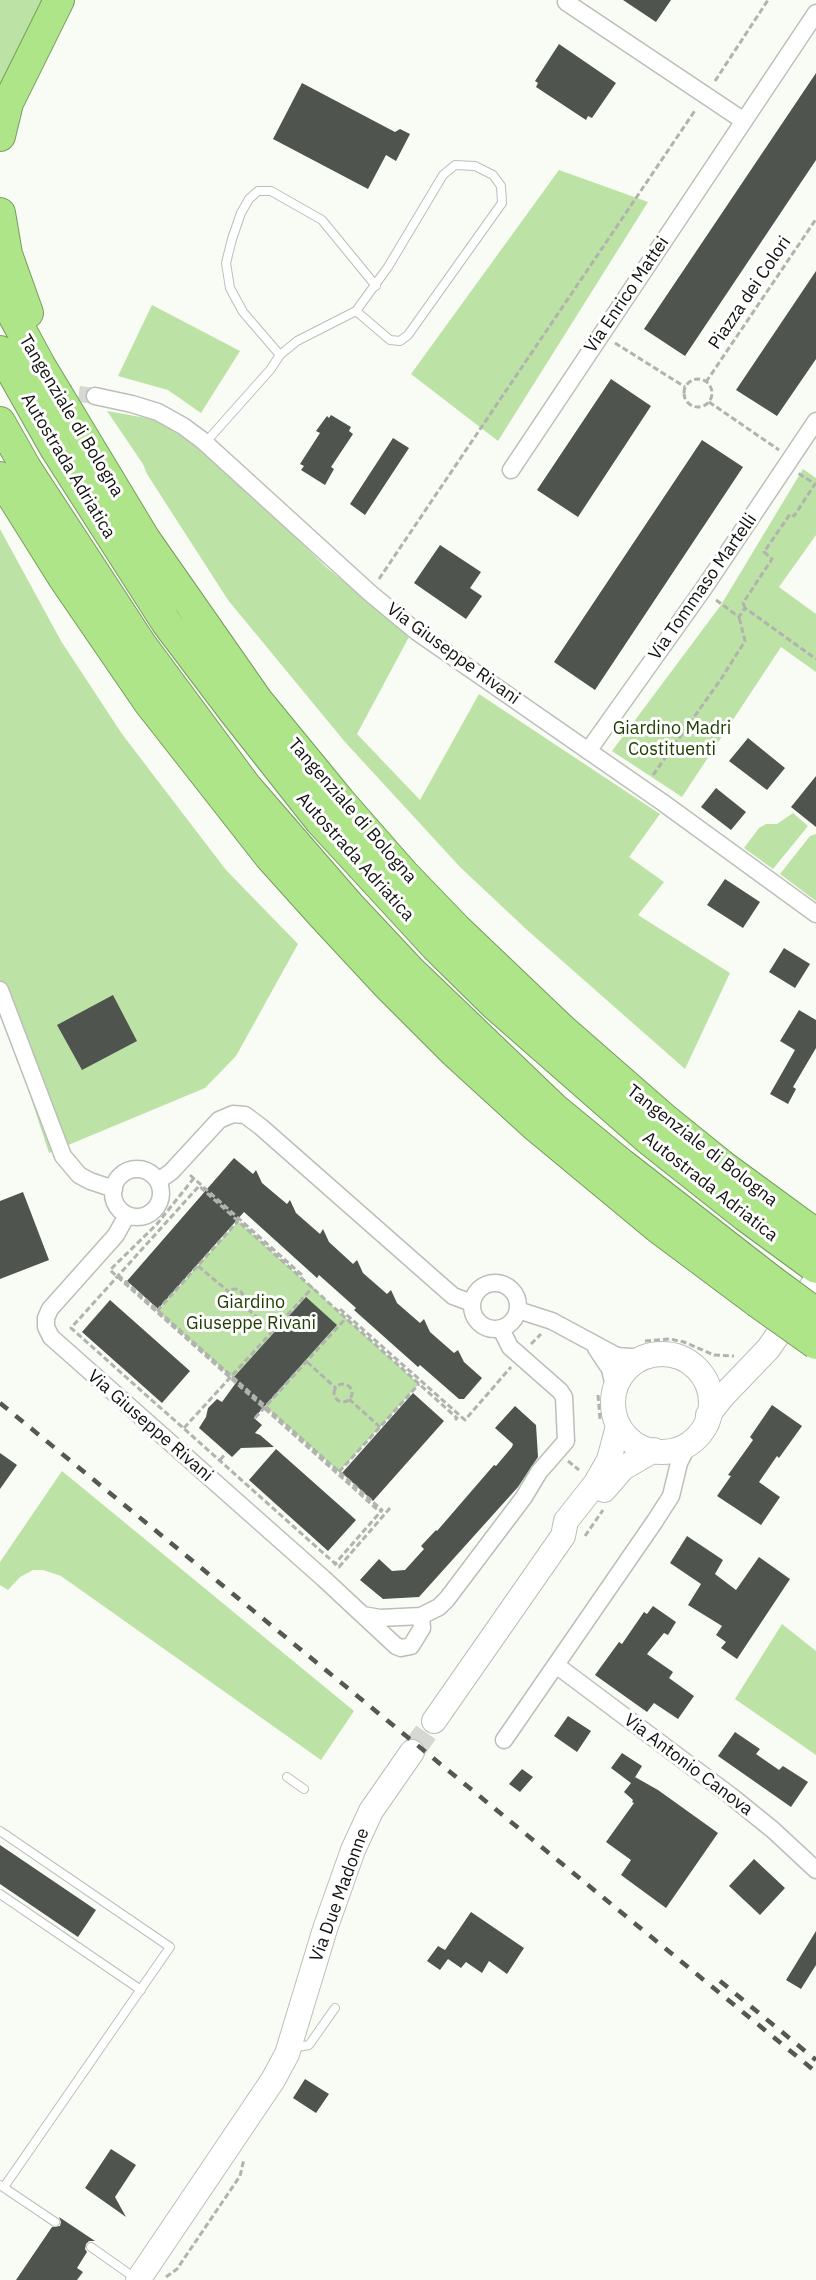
<!DOCTYPE html>
<html>
<head>
<meta charset="utf-8">
<style>
	body { margin:0 }
	canvas { display:block; background:#f8fcf5 }
</style>
</head>
<body>
<canvas width="816" height="2280"></canvas>
<script>
const ctx = document.querySelector('canvas').getContext('2d');
ctx.lineJoin = 'round';
function fillPath(path, color) { ctx.fillStyle = color; ctx.fill(path, 'evenodd'); }
const shape = rows => new Path2D(rows.map(r => 'M' + r).join(''));
function trace(path, color, width, dash) { ctx.strokeStyle = color; ctx.lineWidth = width; ctx.lineCap = dash ? 'butt' : 'round'; ctx.setLineDash(dash || []); ctx.stroke(path); }
function write(font, color, halo, rows, align = 'center') {
  ctx.font = font + ' "IBM Plex Sans",sans-serif'; ctx.lineWidth = 6; ctx.setLineDash([]); ctx.textBaseline = 'middle'; ctx.strokeStyle = halo; ctx.fillStyle = color; for (const [text, x, y, turn = 0] of rows) {
    ctx.save(); ctx.translate(x, y); ctx.rotate((+turn || 0) * Math.PI / 180); ctx.textAlign = isNaN(turn) ? turn : align; if (halo) ctx.strokeText(text, 0, 0); ctx.fillText(text, 0, 0); ctx.restore();
  }
}
const green = shape([
	[0,0,49,0,0,104],
	[559,170,648,202,498,441,411,374],
	[152,305,240,351,201,413,168,390,118,376],
	[107,411,163,421,215,458,327,568,410,635,357,734,420,800,479,694,660,814,629,857,664,882,638,915,730,973,685,1069,526,929,460,867,345,742,228,600,147,474,143,464],
	[803,469,816,478,816,535,779,587,816,614,816,672,781,647,682,797,612,751,721,605],
	[0,529,61,641,122,734,226,870,298,944,236,1056,205,1088,49,1153,0,1004],
	[793,813,808,826,773,869,744,848,759,828,766,824,777,824],
	[816,834,816,901,780,874,810,836],
	[238,1221,419,1384,339,1472,157,1311],
	[62,1471,354,1711,321,1760,61,1576,43,1570,33,1570,20,1577,8,1590,0,1585,0,1562],
	[782,1624,816,1651,816,1755,735,1699]
]);
const building = shape([
	[623,0,671,0,656,22],
	[559,44,616,83,592,118,588,116,586,120,536,87,538,83,535,81],
	[816,73,816,160,685,356,644,329],
	[302,83,395,132,400,129,410,134,396,161,386,155,368,189,273,139],
	[816,271,816,359,777,416,736,390],
	[611,379,651,406,578,517,537,490],
	[331,415,351,427,349,431,353,434,331,467,334,469,325,485,301,470,304,466,300,464,320,433,316,431,327,416,329,418],
	[393,438,409,448,365,515,350,504],
	[702,440,743,467,595,690,554,662],
	[440,545,481,572,470,588,482,596,466,619,414,583],
	[748,738,785,768,767,790,729,761],
	[816,776,816,827,791,807],
	[716,788,746,812,731,830,701,807],
	[725,879,760,902,743,928,707,905],
	[784,948,810,964,795,988,769,972],
	[113,995,137,1041,82,1070,57,1025],
	[799,1010,816,1020,816,1048,793,1087,796,1089,788,1104,770,1094,795,1050,780,1041],
	[234,1158,253,1174,256,1170,262,1183,287,1204,290,1200,296,1213,320,1234,323,1229,329,1242,353,1264,357,1260,363,1273,387,1294,391,1290,397,1303,420,1323,424,1319,430,1332,454,1353,458,1350,464,1362,482,1378,464,1399,459,1399,420,1365,418,1367,354,1310,356,1308,319,1275,317,1278,244,1212,158,1309,127,1281],
	[23,1192,49,1260,0,1279,0,1201],
	[306,1297,337,1325,254,1418,262,1425,255,1433,260,1435,274,1447,241,1448,232,1457,199,1428,206,1417,208,1408,217,1399,222,1402,238,1380,234,1377],
	[110,1300,190,1371,162,1403,82,1332],
	[413,1393,444,1421,373,1501,342,1473],
	[772,1405,802,1426,779,1458,777,1456,759,1482,780,1497,761,1525,717,1496,731,1476,728,1475,753,1440,750,1437],
	[515,1406,536,1425,538,1457,518,1487,419,1597,383,1599,360,1580,379,1559,392,1571,405,1570,424,1549,421,1546,436,1530,437,1531,494,1465,496,1466,512,1447,513,1444,495,1428],
	[276,1449,356,1520,328,1551,249,1480],
	[0,1453,17,1465,0,1489],
	[687,1536,723,1560,715,1574,736,1590,759,1557,790,1579,737,1659,721,1648,726,1642,716,1635,722,1626,688,1605,701,1584,670,1563],
	[653,1606,676,1622,668,1635,664,1633,647,1654,673,1672,669,1678,694,1696,678,1719,654,1703,647,1712,595,1675,619,1642,622,1644,644,1612,647,1614],
	[568,1716,591,1731,577,1752,554,1736],
	[735,1732,760,1749,756,1754,779,1770,783,1766,808,1782,791,1807,718,1756],
	[622,1753,642,1766,634,1779,635,1777,658,1790,718,1833,666,1908,621,1875,631,1860,606,1842,634,1803,632,1802,633,1800,624,1792,631,1783,611,1768],
	[522,1769,533,1777,520,1792,509,1784],
	[0,1845,96,1910,78,1937,0,1884],
	[754,1859,785,1888,760,1915,729,1886],
	[471,1912,524,1948,507,1974,489,1961,482,1973,466,1962,461,1968,448,1959,440,1970,427,1961,438,1946,445,1950],
	[816,1931,816,1965,801,1989,786,1980],
	[305,2079,329,2094,316,2113,293,2098],
	[111,2149,136,2165,115,2197,126,2217,85,2188],
	[59,2217,95,2241,89,2241,86,2244,85,2249,87,2252,77,2268,83,2272,77,2280,16,2280,52,2227,60,2226,61,2222]
]);
const streetTunnel = shape([
	[55,391,95,396]
]);
const secondaryTunnel = shape([
	[412,1752,434,1721]
]);
const path = shape([
	[715,81,768,0],
	[615,343,685,387],
	'684 393a14 14 0 1 1 28 0a14 14 0 1 1-28 0Z',
	[706,382,816,219],
	[709,402,779,450],
	[379,579,696,109],
	[716,600,739,617,745,608,816,659],
	[745,608,743,603,772,559,764,552,790,514,794,516,815,484,798,473],
	[653,775,721,679,745,641,739,617],
	[190,1175,302,1275],
	[194,1178,157,1224,110,1270,379,1511,382,1510,334,1565],
	[198,1266,229,1292],
	[118,1275,382,1510],
	'227 1297a8 8 0 1 1 16 0a8 8 0 1 1-16 0Z',
	[241,1303,273,1331],
	[340,1309,465,1420,511,1367],
	[157,1311,238,1221],
	[645,1341,670,1339,684,1342,714,1355,734,1356],
	[531,1344,541,1334],
	[307,1362,336,1388],
	'334 1393a9 9 0 1 1 18 0a9 9 0 1 1-18 0Z',
	[598,1395,600,1419],
	[349,1399,380,1427],
	[255,1418,346,1318],
	[184,1428,313,1287],
	[220,1460,226,1453],
	[568,1461,579,1470],
	[339,1472,419,1384],
	[390,1508,339,1567,71,1328,199,1186,457,1418,454,1421],
	[585,1536,603,1510],
	[166,2277,177,2269,240,2176,244,2159]
]);
const lane = shape([
	[280,355,243,312,230,288,226,263,232,239,241,213,249,199,258,191,271,191,322,220,376,286],
	[205,443,270,370,280,355,297,341,356,311,388,267,443,175,455,165,475,166,493,175,501,186,502,203,408,335,400,341,390,340,356,311],
	[287,1777,304,1789],
	[0,1831,170,1947,4,2187],
	[0,1894,141,1990],
	[292,2048,309,2045,335,2008],
	[0,2185,55,2222],
	[91,2247,138,2280]
]);
const street = shape([
	[566,2,744,121],
	[95,396,132,404,158,412,183,426,202,440,370,593,417,632,662,802,816,914],
	[511,470,816,13],
	[588,751,704,588,816,421],
	[0,990,63,1156,79,1175,90,1181,114,1189],
	'113 1193a24 24 0 1 1 48 0a24 24 0 1 1-48 0Z',
	[158,1181,171,1172,219,1120,233,1114,245,1115,261,1127,453,1296,472,1303],
	[127,1215,116,1235,50,1309,46,1318,46,1327,51,1337,323,1578,396,1646,401,1648,411,1646,422,1628,421,1616],
	'472 1306a23 23 0 1 1 46 0a23 23 0 1 1-46 0Z',
	[518,1310,552,1321,617,1356,643,1358],
	[596,1348,610,1369,615,1390],
	[363,1615,380,1618,421,1616,439,1607,447,1599,524,1497,539,1472,566,1441,564,1397,560,1391,510,1347,501,1329],
	[556,1665,731,1796,773,1830,816,1870],
	[504,1740,655,1521,671,1496,679,1463,689,1443]
]);
const secondary = shape([
	'613 1403a49 49 0 1 1 98 0a49 49 0 1 1-98 0Z',
	[708,1415,722,1397,768,1349,816,1280],
	[604,1490,623,1468,654,1450],
	[434,1721,563,1536,566,1521,596,1483,609,1460,618,1426],
	[138,2280,273,2080,287,2054,325,1929,353,1850,371,1811,412,1752]
]);
const highway = shape([
	[0,136,8,103,59,0],
	[0,213,7,254,28,313],
	[0,291,40,365,145,539,258,701,340,801,404,874,456,928,563,1030,666,1120,723,1166,816,1234],
	[0,351,56,450,166,622,234,712,320,821,435,946,496,1006,649,1140,745,1216,816,1268],
	[0,422,26,468,141,644,246,786,350,906,410,970,554,1108,622,1164,771,1280],
	[0,477,64,579,149,703,269,856,323,916,390,988,454,1052,535,1126,658,1228,757,1302]
]);
const rail = shape([
	[0,1403,816,2072],
	[720,1981,816,2060]
]);
const highwayBridge = shape([
	[771,1280,816,1313],
	[757,1302,816,1344]
]);
const streetNames = [
	["Piazza dei Colori",750,293,-56],
	["Via Enrico Mattei",627,295,-56],
	["Tangenziale di Bologna",71,416,59],
	["Autostrada Adriatica",68,466,59],
	["Via Tommaso Martelli",703,587,-55],
	["Via Giuseppe Rivani",453,654,36],
	["Tangenziale di Bologna",352,811,49],
	["Autostrada Adriatica",355,857,48],
	["Tangenziale di Bologna",702,1146,38],
	["Autostrada Adriatica",710,1187,38],
	["Via Giuseppe Rivani",150,1426,41],
	["Via Antonio Canova",688,1765,37],
	["Via Due Madonne",340,1895,-70]
];
const parkNames = [
	["Giardino Madri",672,729],
	["Costituenti",672,750],
	["Giardino",251,1303],
	["Giuseppe Rivani",251,1324]
];
fillPath(green, '#bce2a5');
fillPath(building, '#50544e');
trace(streetTunnel, '#d6d9d3', 16, [16, 8]);
trace(secondaryTunnel, '#d6d9d3', 24, [24, 12]);
trace(lane, '#bbbfb9', 10);
trace(street, '#bbbfb9', 19);
trace(secondary, '#bbbfb9', 26);
trace(highway, '#779c5f', 32);
trace(path, '#b0b3ae', 3, [6, 3]);
trace(lane, '#fff', 8);
trace(street, '#fff', 16);
trace(secondary, '#fff', 24);
trace(highway, '#aee589', 30);
trace(rail, '#555753', 4.5, [10, 10]);
trace(highwayBridge, '#779c5f', 32, []);
trace(highwayBridge, '#aee589', 30);
write('18px', '#121311', '#fff', streetNames);
write('18px', '#203e01', '#fff', parkNames);
</script>
</body>
</html>
